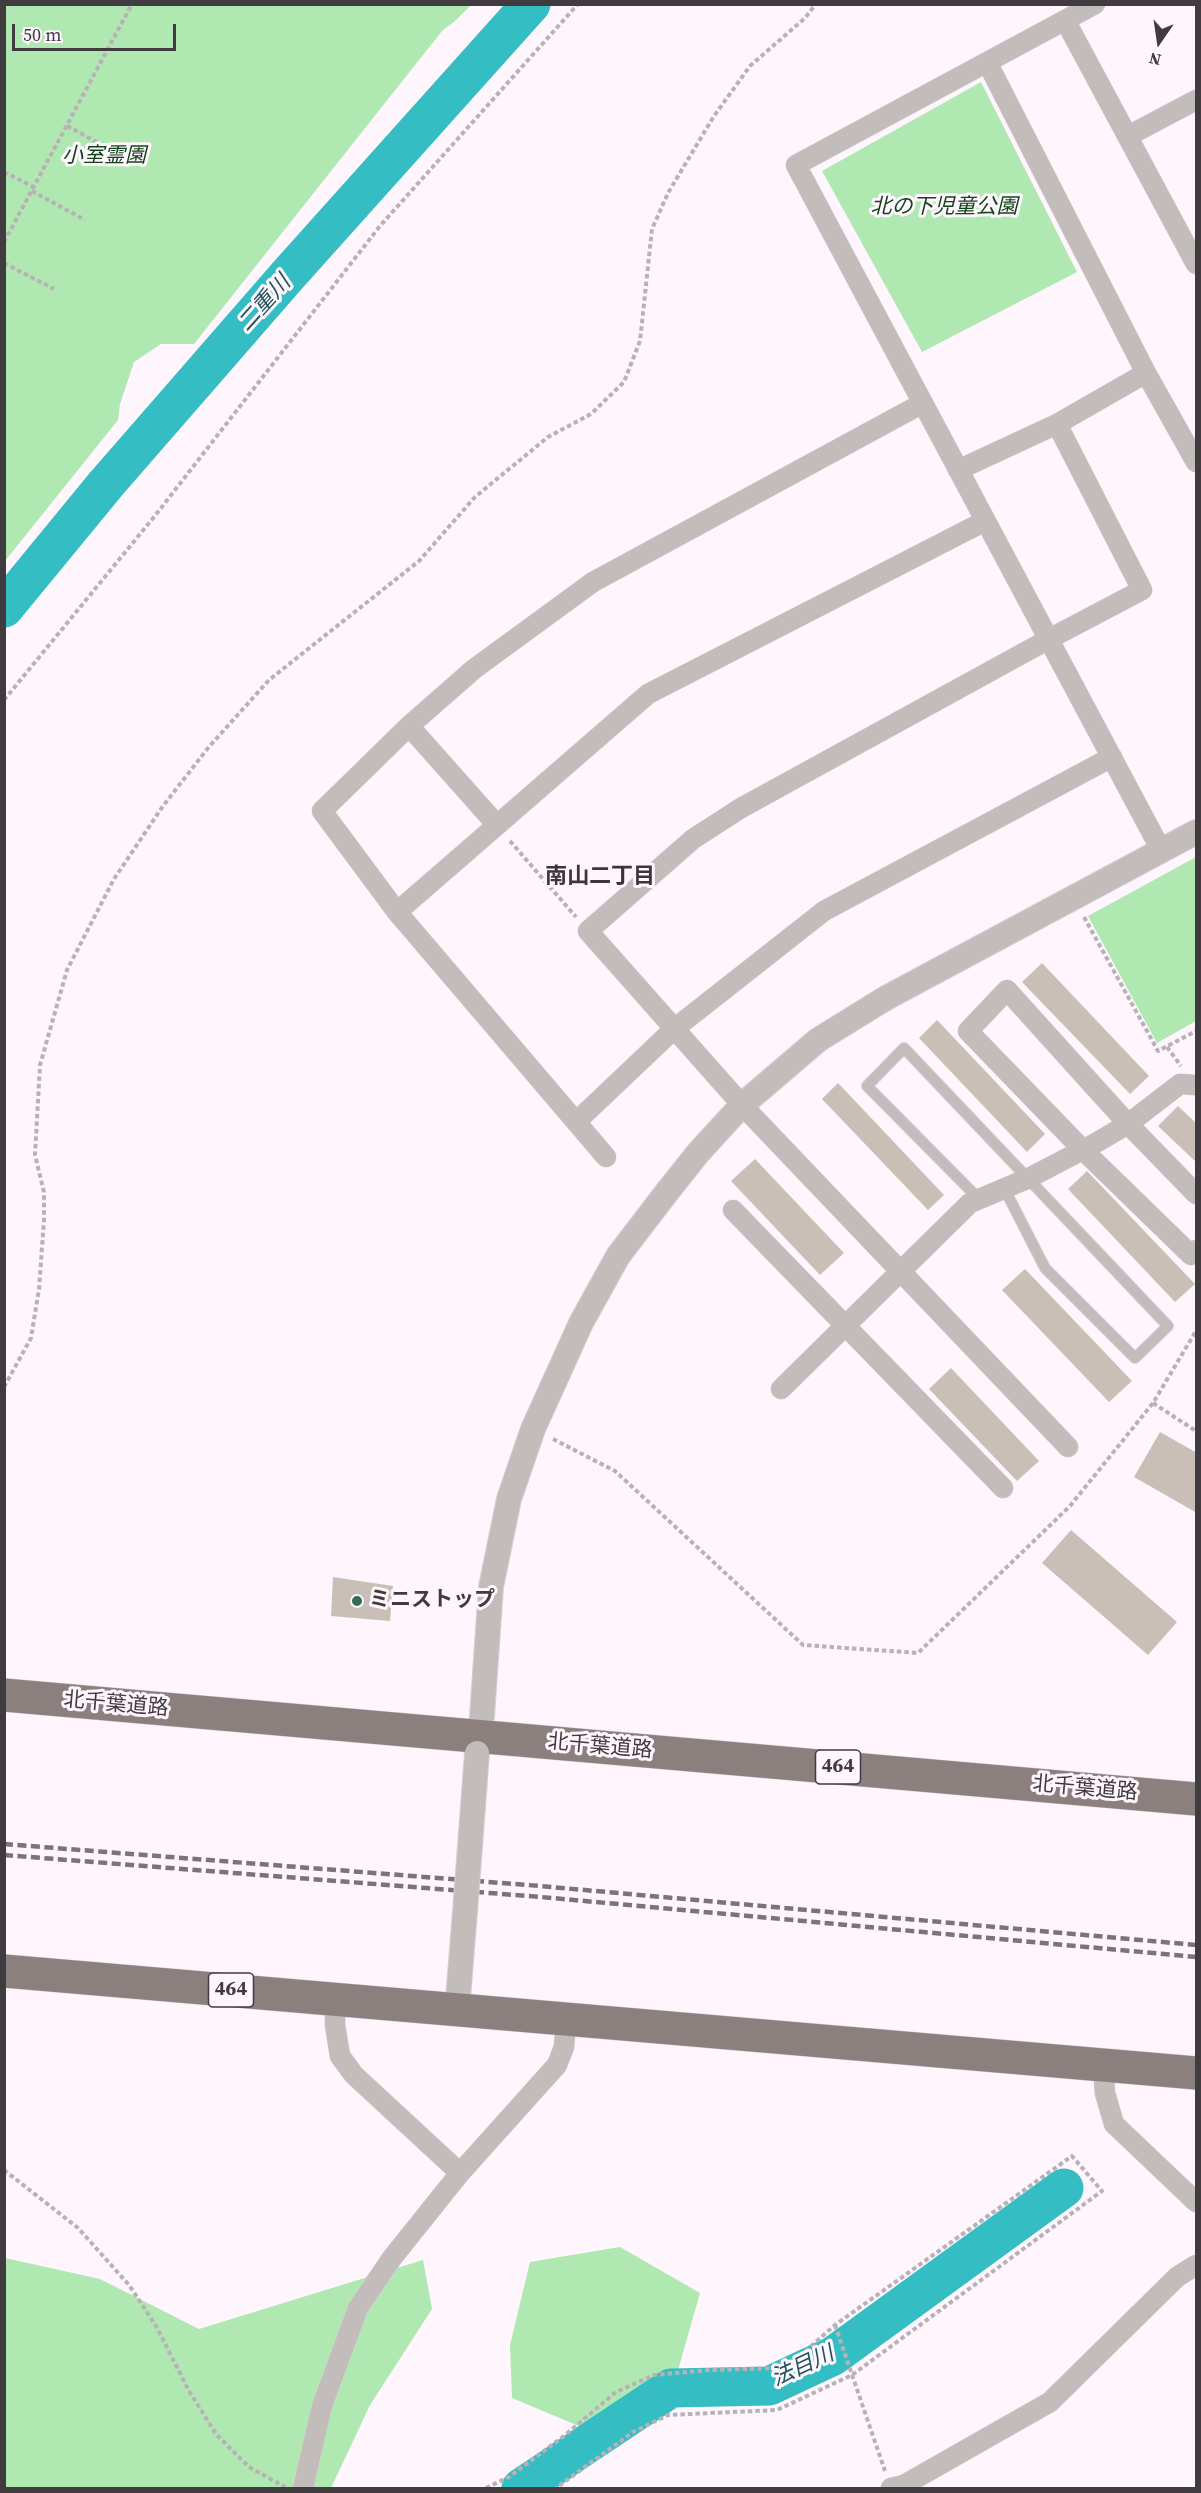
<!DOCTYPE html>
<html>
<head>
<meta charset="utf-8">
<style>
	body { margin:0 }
	#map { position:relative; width:1201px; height:2493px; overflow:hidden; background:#fef5fd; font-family:"Source Serif 4",serif }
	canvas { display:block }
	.frame { position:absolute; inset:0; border:6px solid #3f3b3e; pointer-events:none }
	.north { position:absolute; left:1129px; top:12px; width:60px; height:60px; -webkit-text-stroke:4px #fef5fd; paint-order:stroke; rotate:193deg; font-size:16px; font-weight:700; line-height:24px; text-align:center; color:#3f3b3e }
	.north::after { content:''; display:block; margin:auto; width:21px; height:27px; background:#3f3b3e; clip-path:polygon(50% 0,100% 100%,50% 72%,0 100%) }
	.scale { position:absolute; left:12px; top:24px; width:164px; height:27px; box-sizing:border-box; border:3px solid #3f3b3e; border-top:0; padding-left:8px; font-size:18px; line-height:21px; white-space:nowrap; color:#3f3b3e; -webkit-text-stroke:4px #fef5fd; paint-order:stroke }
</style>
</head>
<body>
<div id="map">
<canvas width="1201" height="2493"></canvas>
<div class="frame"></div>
<div class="north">N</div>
<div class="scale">50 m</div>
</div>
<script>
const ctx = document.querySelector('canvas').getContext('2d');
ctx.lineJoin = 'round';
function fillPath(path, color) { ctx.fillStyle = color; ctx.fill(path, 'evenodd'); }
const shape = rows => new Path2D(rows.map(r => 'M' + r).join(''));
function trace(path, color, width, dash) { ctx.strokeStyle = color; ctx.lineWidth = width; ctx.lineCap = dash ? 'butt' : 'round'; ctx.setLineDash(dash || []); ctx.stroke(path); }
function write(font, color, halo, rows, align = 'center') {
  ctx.font = font + ' "Source Serif 4","Noto Sans JP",serif'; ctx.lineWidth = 6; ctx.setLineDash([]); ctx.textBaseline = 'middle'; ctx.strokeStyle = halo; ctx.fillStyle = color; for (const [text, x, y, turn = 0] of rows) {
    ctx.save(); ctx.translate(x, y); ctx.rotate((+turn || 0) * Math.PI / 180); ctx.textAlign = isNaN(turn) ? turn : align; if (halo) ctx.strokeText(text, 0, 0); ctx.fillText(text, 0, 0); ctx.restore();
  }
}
const green = shape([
	[5,4,471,5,455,21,442,31,194,344,161,344,134,362,120,404,118,420,5,561],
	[981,82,1077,272,922,352,822,171],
	[1196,857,1196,1021,1157,1043,1088,916],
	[620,2247,700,2293,678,2370,586,2429,512,2398,510,2345,530,2262],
	[5,2258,100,2279,199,2329,423,2260,432,2309,370,2405,331,2488,5,2488]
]);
const river = shape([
	[4,608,106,484,288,275,531,4],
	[521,2488,671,2388,769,2386,833,2356,1064,2188]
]);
const building = shape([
	[1042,963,1149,1076,1130,1094,1022,982],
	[937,1020,1045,1134,1027,1152,919,1038],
	[838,1083,944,1195,928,1210,822,1099],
	[1178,1106,1197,1124,1197,1163,1158,1126],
	[755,1159,844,1253,820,1275,731,1181],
	[1087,1171,1195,1284,1175,1302,1068,1189],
	[1025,1269,1132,1381,1109,1402,1002,1290],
	[951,1368,1039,1461,1017,1481,929,1389],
	[1160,1432,1197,1453,1197,1513,1134,1477],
	[1071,1530,1177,1622,1148,1655,1042,1563],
	[333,1577,393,1586,390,1621,331,1616]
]);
const path = shape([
	[67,126,121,155],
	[4,172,34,187],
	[32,191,85,220],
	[4,242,132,4],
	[4,263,54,289],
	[4,700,154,517,380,226,578,4],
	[510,841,576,917],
	[1084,917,1158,1051,1196,1031],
	[1167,1047,1181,1066],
	[4,1387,31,1338,39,1289,44,1220,44,1192,35,1155,40,1065,67,970,114,879,163,806,208,748,269,680,419,561,475,497,548,437,591,414,624,382,640,341,652,229,668,193,714,116,750,66,805,18,816,4],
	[1153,1403,1196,1431],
	[553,1439,615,1471,803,1645,918,1653,1070,1506,1153,1403,1196,1331],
	[4,2170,78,2228,129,2285,156,2326,189,2391,216,2434,249,2467,285,2487],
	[835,2325,885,2471],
	[486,2488,509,2477,564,2436,616,2392,654,2375,709,2370,777,2368,798,2358,835,2325,1072,2156,1102,2191,852,2375,777,2410,668,2415,633,2432,556,2488]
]);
const service = shape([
	[979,1199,867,1086,904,1048,1168,1326,1135,1358,1045,1268,1004,1188]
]);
const minor = shape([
	[1095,4,796,165,1161,850],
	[1065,20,1196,264],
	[987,62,1146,373,1196,462],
	[1128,136,1196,100],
	[1057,424,1142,590,1049,639,741,808,693,839,588,931,742,1105,1068,1447],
	[958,470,1057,424,1146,373],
	[409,726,497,825],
	[397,912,648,694,985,521],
	[576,1122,674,1029,824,911,1112,757],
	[606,1157,397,912,322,811,409,726,474,669,593,582,923,403],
	[1196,1194,1128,1124,1007,990,968,1031,1083,1150,1191,1255,1196,1250],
	[733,1210,1003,1488],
	[781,1389,970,1203,1029,1178,1094,1144,1128,1124,1180,1084,1196,1085],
	[335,1999,335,2025,340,2056,354,2075,460,2173],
	[1103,2065,1105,2093,1114,2124,1196,2202],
	[303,2488,322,2406,358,2308,392,2258,460,2173,557,2065,564,2047,566,2020],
	[891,2488,904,2485,1050,2402,1177,2277,1196,2265]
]);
const tertiary = shape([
	[477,1751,482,1716,491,1587,509,1499,533,1429,581,1323,618,1256,667,1192,698,1153,742,1105,818,1040,886,998,1196,832],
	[457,2011,466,1899]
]);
const trunk = shape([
	[4,1695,1196,1799],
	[4,1971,1196,2073]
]);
const rail = shape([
	[4,1844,540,1886,1196,1945],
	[4,1855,541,1897,1196,1957]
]);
const tertiaryBridge = shape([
	[466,1899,477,1753]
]);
const markers = [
	[357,1601,6,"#326d57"]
];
const shields = [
	[838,1767,45],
	[231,1990,45]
];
const shieldNames = [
	["464",838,1767],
	["464",231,1990]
];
const parkNames = [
	["小室霊園",104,157],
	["北の下児童公園",944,208]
];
const poiNames = [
	["ミニストップ",369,1601]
];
const streetNames = [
	["北千葉道路",116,1705,5],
	["北千葉道路",600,1747,5],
	["北千葉道路",1085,1789,5]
];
const waterNames = [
	["二重川",265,304,-48],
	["法目川",803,2367,-25]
];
const neighbourhoodNames = [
	["南山二丁目",600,877]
];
fillPath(green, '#afe8b1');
trace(river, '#34bdc3', 39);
fillPath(building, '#cabfb7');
trace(service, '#d8d0d7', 12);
trace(minor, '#d8d0d7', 21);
trace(tertiary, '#d8d0d7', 26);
trace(trunk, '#d8d0d7', 34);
trace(path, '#b9b1b8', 4, [4.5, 3]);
trace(service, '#c2bcba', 10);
trace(minor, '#c2bcba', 20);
trace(tertiary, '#c2bcba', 24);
trace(trunk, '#8c807e', 33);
trace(rail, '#797478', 4.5, [9, 4.5]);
trace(tertiaryBridge, '#d8d0d7', 26, []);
trace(tertiaryBridge, '#c2bcba', 24);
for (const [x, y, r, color] of markers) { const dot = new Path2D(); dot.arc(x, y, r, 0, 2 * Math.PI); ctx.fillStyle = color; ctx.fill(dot); trace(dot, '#fef5fd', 2); }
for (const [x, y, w] of shields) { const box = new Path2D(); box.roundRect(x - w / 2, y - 17, w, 34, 4.5); ctx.fillStyle = '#fef5fd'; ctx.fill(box); trace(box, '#3f3b3e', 1.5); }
write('bold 20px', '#3f3b3e', null, shieldNames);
write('italic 21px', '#13431a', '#fef5fd', parkNames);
write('bold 21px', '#3f3b3e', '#fef5fd', poiNames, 'left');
write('21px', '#3f3b3e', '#fef5fd', streetNames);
write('italic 22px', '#1d5457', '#fef5fd', waterNames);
write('bold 22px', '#3d353c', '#fef5fd', neighbourhoodNames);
</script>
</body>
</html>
